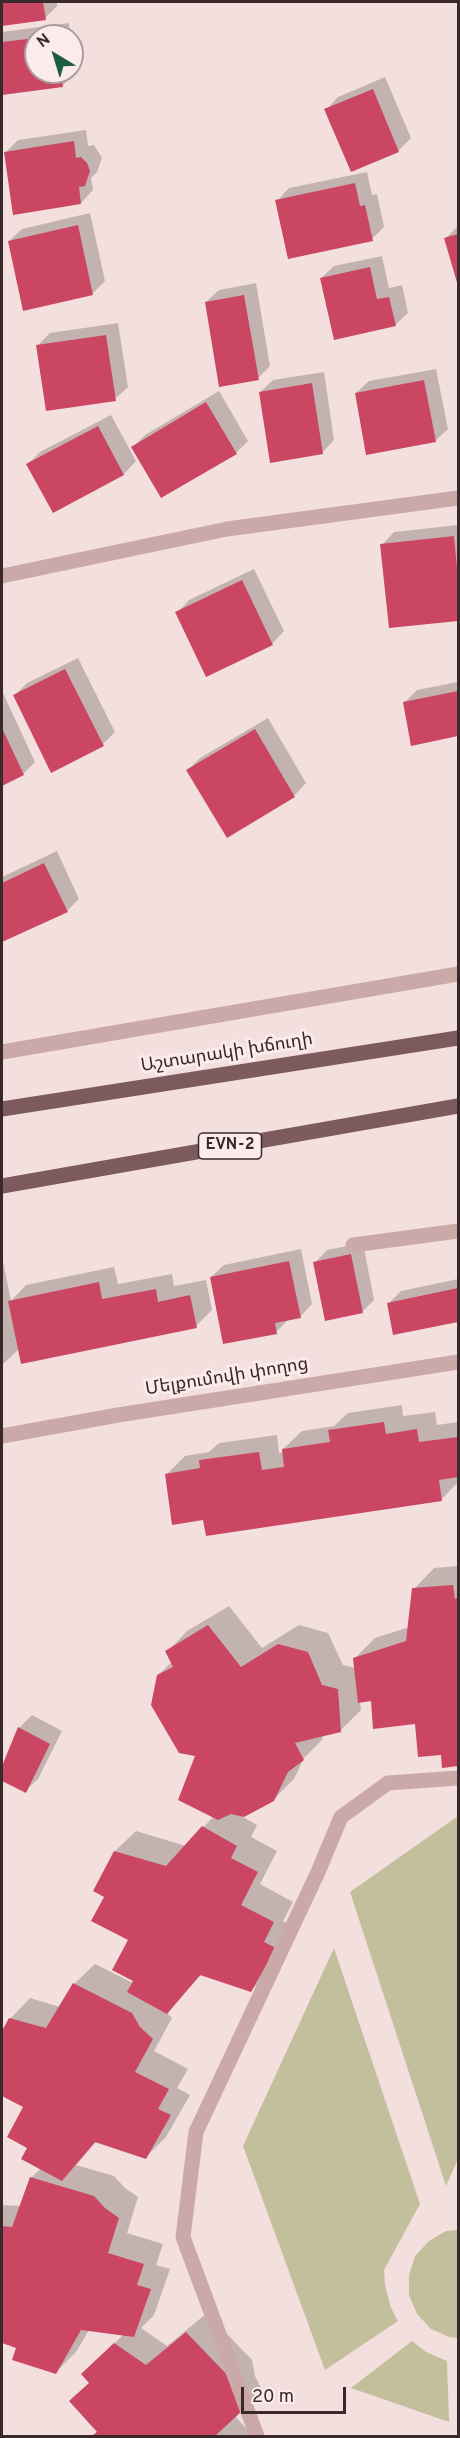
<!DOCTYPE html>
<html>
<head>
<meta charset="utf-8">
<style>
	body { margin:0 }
	#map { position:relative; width:460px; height:2438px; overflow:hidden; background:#f3e0de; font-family:Overpass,sans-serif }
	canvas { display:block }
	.frame { position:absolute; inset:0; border:3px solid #39292b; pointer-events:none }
	.north { position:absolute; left:24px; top:24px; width:60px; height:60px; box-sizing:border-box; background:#fbeceb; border:2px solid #ad9e9e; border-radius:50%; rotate:322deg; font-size:16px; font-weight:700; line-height:24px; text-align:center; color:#39292b }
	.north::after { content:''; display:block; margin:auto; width:21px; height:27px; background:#1d5c44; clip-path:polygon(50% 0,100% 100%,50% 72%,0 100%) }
	.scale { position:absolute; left:241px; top:2387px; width:105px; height:27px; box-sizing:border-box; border:3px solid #39292b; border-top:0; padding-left:8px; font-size:18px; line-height:21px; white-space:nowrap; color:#39292b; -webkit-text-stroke:4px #fbeceb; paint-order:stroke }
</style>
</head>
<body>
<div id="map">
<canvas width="460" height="2438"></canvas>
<div class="frame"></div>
<div class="north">N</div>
<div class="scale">20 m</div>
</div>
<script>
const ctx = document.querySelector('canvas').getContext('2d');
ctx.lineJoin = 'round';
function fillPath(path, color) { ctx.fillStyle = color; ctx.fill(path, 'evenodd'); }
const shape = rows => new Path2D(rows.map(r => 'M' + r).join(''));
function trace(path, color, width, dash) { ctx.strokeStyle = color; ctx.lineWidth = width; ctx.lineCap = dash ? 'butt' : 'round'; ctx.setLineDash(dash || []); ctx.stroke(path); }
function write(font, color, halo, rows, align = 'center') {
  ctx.font = font + ' Overpass,"Noto Sans Armenian",sans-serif'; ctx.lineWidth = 6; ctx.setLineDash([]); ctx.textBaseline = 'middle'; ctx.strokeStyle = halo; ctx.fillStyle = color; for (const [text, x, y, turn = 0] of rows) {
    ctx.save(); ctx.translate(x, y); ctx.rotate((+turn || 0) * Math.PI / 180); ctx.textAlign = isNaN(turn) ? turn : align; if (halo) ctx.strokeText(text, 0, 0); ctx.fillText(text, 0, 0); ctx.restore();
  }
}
const green = shape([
	[458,1816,458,2159,446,2186,350,1892],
	[334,1948,420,2204,384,2270,385,2285,391,2308,398,2321,325,2370,243,2146],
	[458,2230,458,2338,449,2337,431,2329,417,2314,409,2295,409,2275,415,2256,429,2241,446,2231],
	[412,2341,426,2352,447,2361,449,2422,351,2388]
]);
const shadow = shape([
	[2,2,57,2,57,6,45,18,2,25],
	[69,23,70,36,36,36,36,72,72,72,72,50,75,73,63,85,2,93,2,32],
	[385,77,411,138,399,150,352,170,326,110,338,97],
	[86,130,88,146,94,145,102,158,97,172,91,178,93,190,81,203,5,153,18,140],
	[367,172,372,195,377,194,384,227,372,239,277,201,289,188],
	[90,213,105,281,92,294,9,241,22,229],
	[458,226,458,283,446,238],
	[382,256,389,288,402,285,408,313,395,325,321,278,334,266],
	[256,283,270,366,258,378,206,302,219,290],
	[118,323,128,387,115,399,38,345,50,333],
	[436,369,448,429,435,441,356,393,369,381],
	[324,372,334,440,322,453,260,392,273,380],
	[219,391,248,441,236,453,133,447,145,435],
	[111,415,136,461,124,474,53,511,28,464,40,452],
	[458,525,458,619,390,627,382,545,394,532],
	[254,569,284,631,272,644,177,613,189,600],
	[78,658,115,732,103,744,14,696,27,683],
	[458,682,458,734,412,744,404,703,417,690],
	[3,693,35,762,23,774,2,784],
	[268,718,306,783,294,796,188,770,200,758],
	[57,851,79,899,67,911,2,940,2,877],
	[363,1243,374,1300,362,1312,315,1263,327,1250],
	[301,1249,312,1304,300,1317,288,1320,276,1332,211,1277,224,1265],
	[2,1256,11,1301,26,1285,114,1267,118,1284,172,1274,174,1286,206,1280,212,1310,196,1326,19,1349,2,1365],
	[458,1279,458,1320,394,1333,389,1303,401,1291],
	[402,1405,403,1416,435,1412,437,1425,458,1422,458,1482,441,1500,205,1519,167,1474,185,1456,209,1452,219,1443,277,1435,279,1453,284,1452,283,1449,302,1431,334,1426,348,1413],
	[458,1566,458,1765,444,1766,442,1753,416,1722,372,1700,360,1701,361,1710,340,1731,321,1735,323,1739,304,1758,294,1779,273,1800,241,1816,257,1825,251,1837,277,1851,260,1884,293,1902,283,1921,295,1928,271,1970,251,1991,202,1974,167,2013,172,2018,154,2051,188,2069,177,2088,190,2095,166,2137,146,2157,97,2141,76,2165,114,2176,125,2188,138,2197,127,2233,163,2244,156,2265,170,2269,154,2315,141,2328,167,2346,207,2313,252,2360,255,2376,262,2390,235,2416,253,2436,92,2436,98,2431,90,2382,83,2374,124,2334,89,2330,76,2352,55,2373,17,2347,2,2342,2,2321,5,2308,2,2307,2,2205,21,2206,31,2178,41,2168,29,2147,25,2106,2,2094,2,2035,10,2019,30,1998,60,2007,74,1984,95,1964,133,1983,130,1939,106,1896,95,1890,115,1851,136,1831,186,1846,214,1816,197,1755,158,1675,172,1662,167,1652,187,1631,229,1606,262,1648,299,1625,328,1633,343,1665,356,1668,355,1658,375,1638,409,1627,414,1589,434,1568],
	[32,1715,62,1731,38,1779,25,1791,2,1780,2,1770,19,1728]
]);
const building = shape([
	[2,2,43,2,46,20,2,26],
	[36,38,36,72,61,72,63,87,2,95,2,42],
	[373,89,399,152,351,172,324,109],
	[74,141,76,158,81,157,87,163,90,171,85,186,79,187,81,204,13,215,4,152],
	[355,183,360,206,365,205,373,241,288,259,275,200],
	[78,225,93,295,23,311,8,241],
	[458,234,458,286,444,238],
	[370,267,377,299,389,297,396,326,334,340,320,278],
	[244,295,259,380,219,387,205,302],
	[106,335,116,401,46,411,36,345],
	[424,380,436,442,366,455,355,393],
	[312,383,323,454,270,463,259,392],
	[206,402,237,454,161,498,131,447],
	[98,426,124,475,53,513,26,464],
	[454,536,458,579,458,621,389,628,380,544],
	[242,580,273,645,206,677,175,612],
	[65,669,104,746,51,773,13,695],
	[458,691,458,736,411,746,403,702],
	[2,728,24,775,2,786],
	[255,729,295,797,227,838,186,770],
	[44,863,68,912,2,942,2,883],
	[351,1254,363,1313,325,1321,313,1262],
	[289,1261,301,1318,275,1323,277,1334,223,1344,210,1277],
	[99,1282,102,1299,156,1289,158,1302,190,1295,197,1328,21,1364,8,1301],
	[458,1288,458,1322,393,1335,387,1303],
	[384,1422,386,1434,417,1429,419,1442,458,1437,458,1477,439,1480,442,1501,206,1536,203,1520,172,1525,165,1474,200,1468,199,1460,259,1452,262,1470,284,1467,282,1449,330,1442,328,1430],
	[453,1585,455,1599,458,1598,458,1766,442,1768,441,1755,418,1757,415,1724,373,1729,371,1701,358,1703,353,1658,406,1641,412,1588],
	[208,1625,241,1667,278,1644,308,1652,322,1685,338,1689,341,1732,295,1743,304,1760,288,1772,274,1801,244,1817,231,1814,218,1820,178,1800,195,1756,179,1753,151,1705,157,1675,173,1667,165,1651],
	[18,1727,50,1744,26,1793,2,1781,2,1766],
	[202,1826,237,1846,231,1858,258,1872,241,1905,274,1922,264,1942,276,1948,251,1992,200,1975,167,2014,127,1992,133,1981,112,1970,128,1940,91,1921,104,1897,93,1891,114,1851,166,1866],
	[73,1983,132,2013,140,2027,153,2039,135,2072,169,2089,158,2109,171,2115,146,2159,95,2142,62,2181,21,2159,27,2148,7,2137,23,2107,2,2096,2,2031,9,2018,46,2028],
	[30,2177,94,2196,105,2208,119,2218,108,2253,144,2264,137,2285,151,2289,134,2337,81,2330,56,2374,12,2360,16,2348,2,2343,3,2309,2,2308,2,2226,12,2227],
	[186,2332,232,2380,242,2411,215,2436,92,2436,97,2432,69,2401,89,2383,81,2374,114,2343,146,2365]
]);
const service = shape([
	[353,1245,458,1231],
	[257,2436,183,2237,196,2132,318,1872,341,1817,388,1783,458,1778]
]);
const minor = shape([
	[2,576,227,529,458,498]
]);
const tertiary = shape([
	[2,1052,458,974],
	[2,1436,118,1415,458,1362]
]);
const primary = shape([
	[2,1109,458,1038],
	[2,1186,458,1106]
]);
const shields = [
	[230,1146,63]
];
const shieldNames = [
	["EVN-2",230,1146]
];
const streetNames = [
	["Աշտարակի խճուղի",227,1054,-9],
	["Մելքումովի փողոց",227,1378,-9]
];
fillPath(green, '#c3bf9d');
fillPath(shadow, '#0003');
fillPath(building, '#ca4662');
trace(service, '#cca9a9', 15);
trace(minor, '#cca9a9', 15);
trace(tertiary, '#cca9a9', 15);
trace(primary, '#7c5a5e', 15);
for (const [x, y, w] of shields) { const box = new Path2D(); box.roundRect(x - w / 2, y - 13, w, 26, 4.5); ctx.fillStyle = '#fbeceb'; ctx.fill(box); trace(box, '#39292b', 1.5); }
write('bold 16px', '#39292b', null, shieldNames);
write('18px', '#39292b', '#fbeceb', streetNames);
</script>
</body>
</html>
